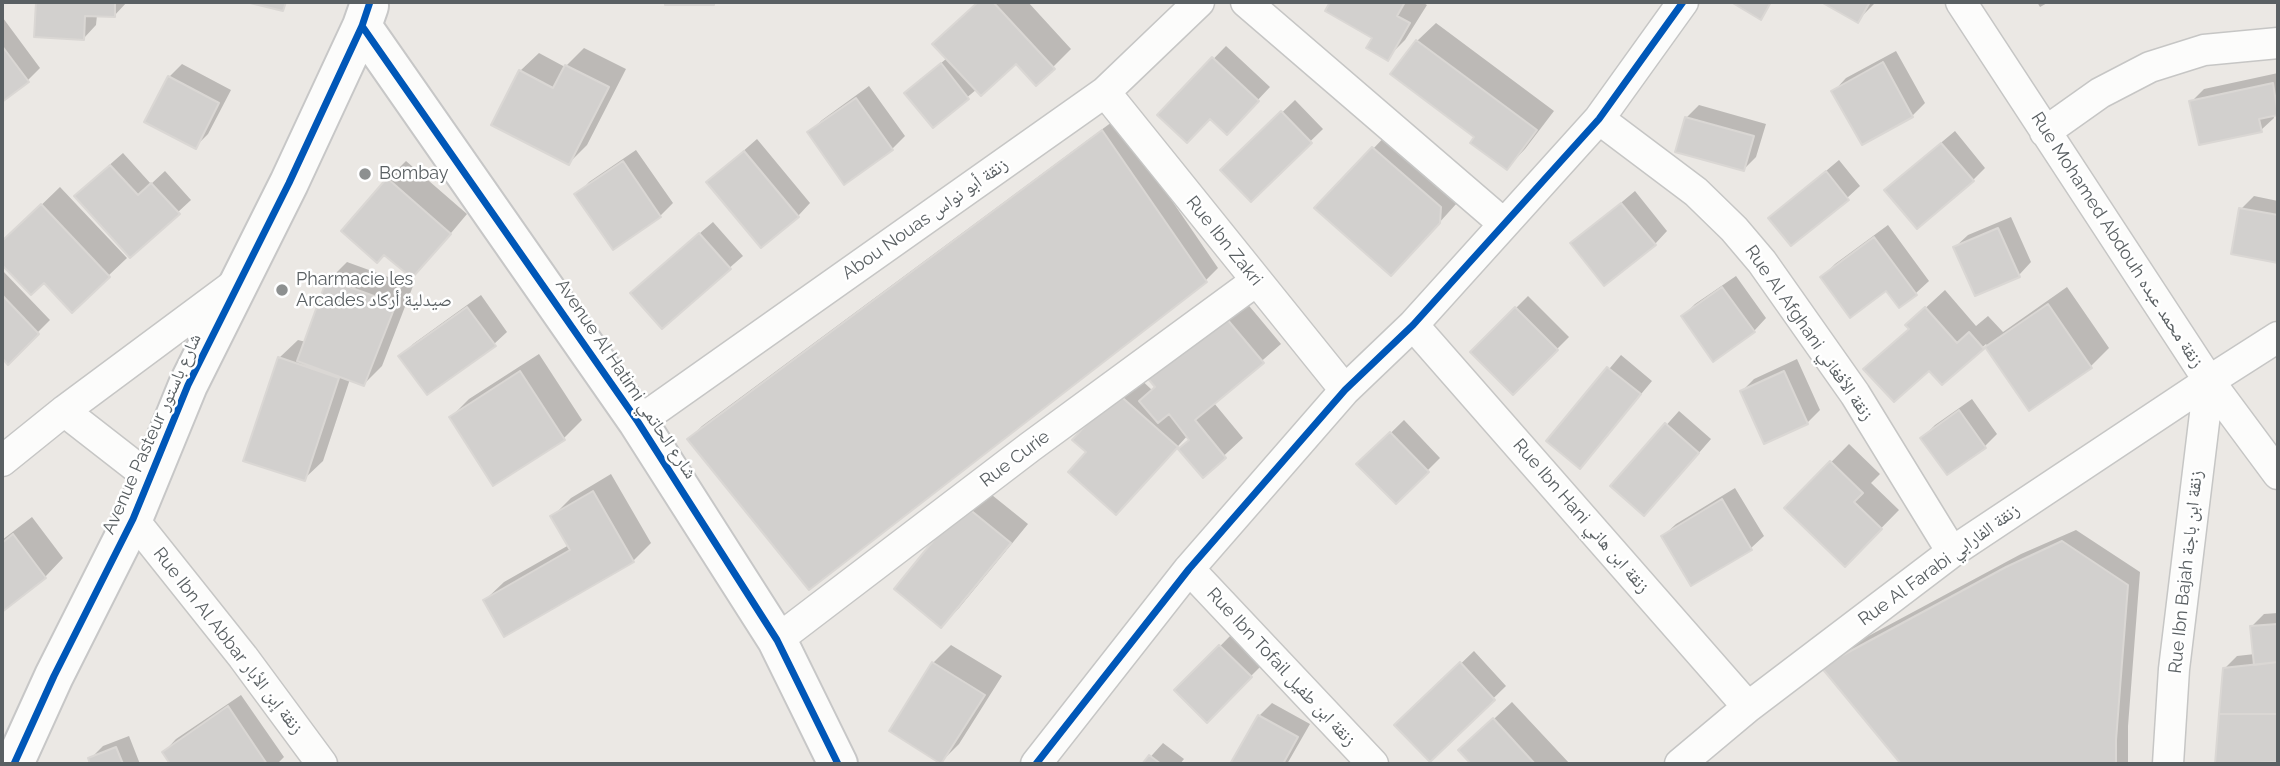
<!DOCTYPE html>
<html>
<head>
<meta charset="utf-8">
<style>
	body { margin:0 }
	#map { position:relative; width:2280px; height:766px; overflow:hidden; background:#ebe8e4; font-family:Raleway,sans-serif }
	canvas { display:block }
	.frame { position:absolute; inset:0; border:4px solid #5a6063; pointer-events:none }
</style>
</head>
<body>
<div id="map">
<canvas width="2280" height="766"></canvas>
<div class="frame"></div>
</div>
<script>
const ctx = document.querySelector('canvas').getContext('2d');
ctx.lineJoin = 'round';
function fillPath(path, color) { ctx.fillStyle = color; ctx.fill(path, 'evenodd'); }
const shape = rows => new Path2D(rows.map(r => 'M' + r).join(''));
function trace(path, color, width, dash) { ctx.strokeStyle = color; ctx.lineWidth = width; ctx.lineCap = dash ? 'butt' : 'round'; ctx.setLineDash(dash || []); ctx.stroke(path); }
function write(font, color, halo, rows, align = 'center') {
  ctx.font = font + ' Raleway,"Noto Naskh Arabic",sans-serif'; ctx.lineWidth = 5; ctx.setLineDash([]); ctx.textBaseline = 'middle'; ctx.strokeStyle = halo; ctx.fillStyle = color; for (const [text, x, y, turn = 0] of rows) {
    ctx.save(); ctx.translate(x, y); ctx.rotate((+turn || 0) * Math.PI / 180); ctx.textAlign = isNaN(turn) ? turn : align; if (halo) ctx.strokeText(text, 0, 0); ctx.fillText(text, 0, 0); ctx.restore();
  }
}
const shadow = shape([
	[37,2,127,2,114,16,97,15,96,25,84,38,36,35],
	[978,2,1028,2,1071,49,1053,67,1016,62,977,89,933,126,907,93,947,58,952,26],
	[1332,2,1422,2,1427,5,1405,40,1387,58,1374,37,1327,10],
	[1825,2,1876,2,1857,21],
	[2037,2,2049,2,2040,7],
	[3,18,40,68,27,81,2,100],
	[1436,23,1554,111,1525,149,1507,168,1477,136,1417,41],
	[1226,46,1270,87,1239,120,1159,115],
	[584,48,626,69,587,145,569,163,520,71,539,53,565,67],
	[1896,51,1925,103,1912,116,1834,91,1846,78],
	[182,64,231,90,208,134,195,147,169,77],
	[2278,73,2278,113,2273,114,2274,118,2261,130,2191,102,2204,89],
	[869,86,905,136,892,149,809,132,822,120],
	[1295,100,1323,129,1251,199,1223,170],
	[1699,105,1766,124,1756,157,1744,169,1687,117],
	[1116,119,1218,268,1205,281,689,439,702,426],
	[1391,130,1457,203,1409,256,1317,208],
	[1955,131,1985,168,1973,180,1899,178],
	[757,139,810,203,798,216,708,182],
	[636,150,673,203,660,216,613,247,577,195,589,182],
	[123,153,151,184,165,171,191,200,178,212,89,183],
	[1839,160,1860,186,1847,198,1770,218],
	[406,161,467,214,430,258,385,253,388,179],
	[60,187,127,258,72,310,44,280,31,293,2,263,2,243],
	[1635,191,1667,231,1655,244,1573,243],
	[2254,196,2278,201,2278,261,2233,253,2241,209],
	[2011,217,2031,262,2019,275,1955,247,1968,235],
	[713,222,743,256,662,327,645,280],
	[1888,225,1929,281,1916,293,1899,306,1886,289,1822,277,1835,264],
	[347,262,413,286,382,366,364,384,350,379,323,461,304,479,279,358,298,340,306,342,329,280],
	[2,270,50,320,8,362,5,359,2,362],
	[1736,276,1766,318,1754,331,1683,316,1695,304],
	[2067,287,2109,348,2091,366,2030,408,1986,344,1943,383,1930,368,1866,369,1910,328,1907,325,1945,290,1976,326,1988,316,2003,332],
	[481,295,507,332,494,344,401,357,413,344],
	[1240,295,1281,344,1214,403,1243,438,1203,475,1188,435,1134,495,1089,452,1136,375,1152,390],
	[1528,296,1569,337,1513,393,1472,352],
	[539,354,582,420,564,438,451,417,469,399],
	[1621,355,1652,381,1580,467,1548,441],
	[1797,359,1820,410,1807,423,1765,442,1742,391,1754,379],
	[1972,399,1997,434,1985,446,1922,438,1935,425],
	[1679,411,1711,439,1657,501,1612,486],
	[1404,420,1440,458,1396,502,1359,464],
	[1849,444,1880,474,1871,483,1899,510,1845,565,1786,508],
	[611,474,651,543,633,561,485,600,504,582,569,545,553,516,571,498],
	[982,487,1028,524,959,608,941,626,896,589],
	[1735,488,1764,536,1751,548,1692,584,1663,536,1676,524],
	[32,517,63,558,45,577,2,609,2,540],
	[2076,530,2140,572,2128,726,2128,764,1903,764,1823,667,1835,654,2021,554],
	[2278,613,2278,764,2217,764,2224,669,2237,656,2255,654,2252,626,2264,614],
	[1232,634,1263,664,1207,720,1177,690],
	[951,645,1002,676,959,744,941,762,933,663],
	[1474,651,1506,686,1430,760,1397,725],
	[241,695,284,757,277,764,251,764,248,760,242,764,172,764,164,752,176,739],
	[1512,702,1570,764,1473,764,1461,750],
	[1272,703,1310,724,1287,764,1232,764,1259,716],
	[129,736,140,764,92,764,90,759,103,746],
	[1163,743,1184,759,1180,764,1144,764]
]);
const building = shape([
	[36,2,115,2,115,17,85,16,84,40,34,37,36,2],
	[246,2,286,2,283,11,246,2],
	[665,2,714,2,714,5,665,5,665,2],
	[978,2,993,2,1055,69,1036,86,1016,64,981,96,932,44,978,2],
	[1330,2,1405,2,1397,16,1410,23,1388,61,1366,48,1372,38,1325,11,1330,2],
	[1731,2,1771,2,1761,20,1731,2],
	[1821,2,1870,2,1858,23,1821,2],
	[1416,40,1537,130,1507,170,1470,143,1474,137,1390,74,1416,40],
	[2,46,29,82,2,102,2,46],
	[1212,57,1259,101,1227,135,1210,119,1187,143,1157,115,1212,57],
	[1883,62,1913,117,1862,145,1831,91,1883,62],
	[941,63,969,99,933,128,904,93,941,63],
	[565,65,609,87,569,165,491,125,519,70,553,88,565,65],
	[168,76,219,103,196,149,144,122,168,76],
	[2273,83,2278,115,2259,119,2262,132,2199,145,2189,101,2273,83],
	[856,98,893,150,844,185,807,132,856,98],
	[1281,111,1312,143,1251,202,1220,170,1281,111],
	[1685,117,1754,136,1744,171,1675,152,1685,117],
	[1102,130,1207,282,809,590,687,439,1102,130],
	[1941,143,1974,181,1917,229,1884,190,1941,143],
	[1372,147,1441,207,1440,223,1391,276,1314,208,1372,147],
	[744,151,799,217,761,248,706,182,744,151],
	[623,161,661,217,613,250,574,194,623,161],
	[110,165,138,195,151,183,180,214,130,258,74,196,110,165],
	[1826,171,1849,200,1791,246,1768,218,1826,171],
	[387,178,451,234,412,278,384,255,377,263,341,231,387,178],
	[1621,203,1656,245,1604,286,1570,243,1621,203],
	[41,204,110,277,72,313,44,283,31,295,2,265,2,241,41,204],
	[2239,208,2278,215,2278,263,2231,254,2239,208],
	[1998,228,2020,277,1975,296,1953,247,1998,228],
	[699,233,731,269,662,329,630,293,699,233],
	[1874,237,1917,295,1899,308,1886,291,1850,318,1820,277,1874,237],
	[327,279,396,304,364,386,297,361,327,279],
	[1722,287,1755,332,1713,362,1681,316,1722,287],
	[2,295,39,334,8,365,2,358,2,295],
	[2048,304,2092,368,2029,411,1985,347,2048,304],
	[467,307,496,346,427,395,398,356,467,307],
	[1515,307,1558,350,1513,395,1470,352,1515,307],
	[1925,307,1957,343,1969,332,1984,349,1942,385,1929,371,1894,402,1863,369,1909,329,1905,325,1925,307],
	[1221,312,1264,363,1195,420,1226,458,1203,478,1178,449,1189,440,1169,414,1158,423,1139,401,1155,387,1145,375,1221,312],
	[278,357,339,378,305,481,243,461,278,357],
	[1607,367,1641,394,1580,469,1546,441,1607,367],
	[520,371,565,440,493,486,449,417,520,371],
	[1784,371,1808,424,1764,444,1740,391,1784,371],
	[1116,392,1178,447,1116,515,1068,472,1086,452,1072,440,1116,392],
	[1959,410,1986,448,1947,475,1920,438,1959,410],
	[1665,423,1699,453,1644,516,1610,486,1665,423],
	[1390,432,1429,472,1396,504,1356,464,1390,432],
	[1830,461,1863,493,1854,502,1882,529,1845,567,1784,508,1830,461],
	[593,491,634,562,504,637,483,600,570,550,550,516,593,491],
	[1722,499,1752,550,1691,586,1661,536,1722,499],
	[963,504,1011,543,941,628,894,589,963,504],
	[13,534,46,578,2,612,2,543,13,534],
	[2062,541,2128,585,2116,740,2116,764,1901,764,1821,667,2006,567,2062,541],
	[2278,624,2278,662,2254,665,2250,626,2278,624],
	[1219,645,1252,677,1207,723,1174,690,1219,645],
	[932,662,985,695,941,764,889,731,932,662],
	[1460,662,1495,700,1430,762,1394,725,1460,662],
	[2278,662,2278,714,2219,714,2223,668,2278,662],
	[228,706,267,764,170,764,162,752,228,706],
	[2219,714,2278,714,2278,762,2215,764,2219,714],
	[1258,715,1298,737,1283,764,1230,764,1258,715],
	[1493,718,1535,764,1471,764,1458,750,1493,718],
	[116,747,123,764,90,764,88,758,116,747],
	[1149,755,1161,764,1142,764,1149,755],
	[2278,762,2278,764,2215,764,2278,762]
]);
const street = shape([
	[1246,2,1504,224],
	[1961,2,2209,381,2278,474],
	[1105,92,1345,390],
	[1599,119,1696,192,1734,229,1762,262,1855,394,1952,552],
	[2045,132,2100,93,2150,67,2204,50,2278,43],
	[1413,325,1748,707],
	[64,411,150,478],
	[638,422,1105,92,1199,2],
	[2,461,64,411,239,281],
	[133,519,243,657,322,764],
	[1189,569,1373,764],
	[777,640,1030,447,1256,281],
	[1036,764,1189,569,1345,390,1413,325,1599,119,1683,2],
	[1680,764,1748,707,1952,552,2209,381,2278,337],
	[2168,764,2174,669,2209,381]
]);
const secondary = shape([
	[362,26,638,422,777,640,838,764],
	[14,764,54,676,133,519,188,385,289,183,362,26,369,6]
]);
const cycleway = shape([
	[362,26,638,422,777,640,838,764],
	[14,764,54,676,133,519,188,385,289,183,362,26,370,2],
	[1036,764,1189,569,1345,390,1413,325,1599,119,1683,2]
]);
const markers = [
	[365,174,7,"#8d9090"],
	[282,290,7,"#8d9090"]
];
const poiNames = [
	["Bombay",379,174],
	["Pharmacie les",296,280],
	["Arcades صيدلية أركاد",296,301]
];
const streetNames = [
	["Abou Nouas زنقة أبو نواس",925,219,-35],
	["Rue Mohamed Abdouh زنقة محمد عبده",2117,240,57],
	["Rue Ibn Zakri",1224,241,51],
	["Rue Al Afghani زنقة الأفغاني",1809,333,55],
	["Avenue Al Hatimi شارع الحاتمي",626,379,56],
	["Avenue Pasteur شارع باستور",152,434,-66],
	["Rue Curie",1015,459,-37],
	["Rue Ibn Hani زنقة ابن هاني",1581,516,49],
	["Rue Al Farabi زنقة الفارابي",1939,565,-36],
	["Rue Ibn Bajah زنقة ابن باجة",2186,572,-84],
	["Rue Ibn Al Abbar زنقة إبن الأبار",228,641,52],
	["Rue Ibn Tofail زنقة ابن طفيل",1281,667,47]
];
fillPath(shadow, '#0003');
fillPath(building, '#d2d0ce');
trace(building, '#dad7d4', 2);
trace(street, '#c6c6c5', 33);
trace(secondary, '#c7c7c7', 42);
trace(street, '#fcfcfb', 30);
trace(secondary, '#fcfcfb', 38);
trace(cycleway, '#0057b8', 7);
for (const [x, y, r, color] of markers) { const dot = new Path2D(); dot.arc(x, y, r, 0, 2 * Math.PI); ctx.fillStyle = color; ctx.fill(dot); trace(dot, '#fff', 2.5); }
write('18px', '#5a6063', '#fff', poiNames, 'left');
write('18px', '#5a6063', '#fff', streetNames);
</script>
</body>
</html>
